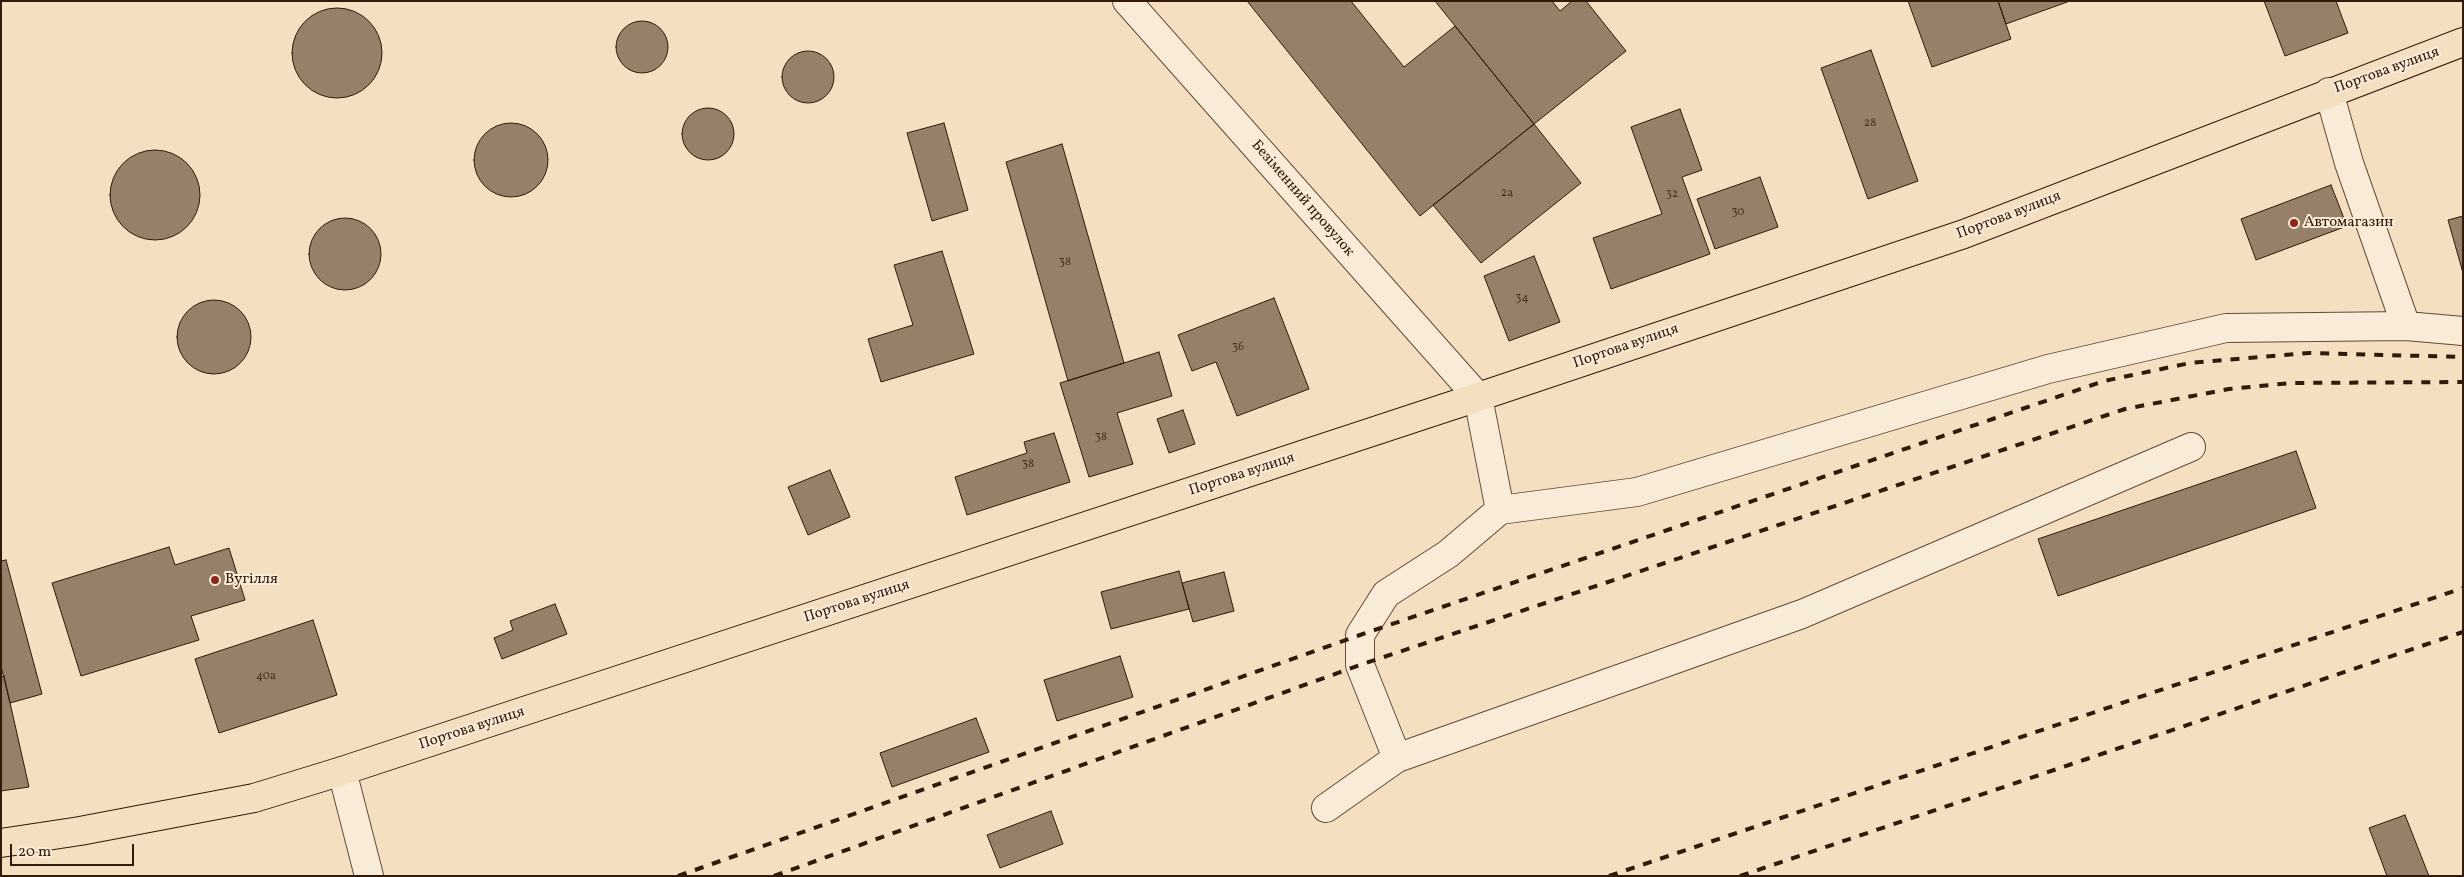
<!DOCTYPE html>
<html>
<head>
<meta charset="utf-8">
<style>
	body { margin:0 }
	#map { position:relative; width:2464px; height:877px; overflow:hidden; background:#f4e0c1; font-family:Vollkorn,serif }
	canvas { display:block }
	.frame { position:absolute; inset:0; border:2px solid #32190a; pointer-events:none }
	.scale { position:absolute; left:10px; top:844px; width:124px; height:22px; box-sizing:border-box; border:2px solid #32190a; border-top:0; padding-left:6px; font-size:15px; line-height:18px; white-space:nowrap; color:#32190a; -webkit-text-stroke:4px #f8ebd7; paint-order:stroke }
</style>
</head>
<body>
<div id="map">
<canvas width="2464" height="877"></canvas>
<div class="frame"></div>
<div class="scale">20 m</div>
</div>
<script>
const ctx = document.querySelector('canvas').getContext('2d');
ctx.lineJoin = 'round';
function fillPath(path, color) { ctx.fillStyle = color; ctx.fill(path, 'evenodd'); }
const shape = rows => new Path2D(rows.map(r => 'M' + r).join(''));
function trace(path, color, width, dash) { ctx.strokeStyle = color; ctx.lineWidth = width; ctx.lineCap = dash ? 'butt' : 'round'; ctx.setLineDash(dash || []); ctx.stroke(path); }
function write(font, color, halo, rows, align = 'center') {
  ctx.font = font + ' Vollkorn,serif'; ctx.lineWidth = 4; ctx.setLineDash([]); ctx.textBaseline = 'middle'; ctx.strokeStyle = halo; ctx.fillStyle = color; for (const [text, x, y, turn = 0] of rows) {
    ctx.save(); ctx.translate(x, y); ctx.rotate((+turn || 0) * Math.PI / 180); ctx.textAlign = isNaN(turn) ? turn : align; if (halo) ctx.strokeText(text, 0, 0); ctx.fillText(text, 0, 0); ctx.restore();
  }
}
const building = shape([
	[1247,1,1351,1,1404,67,1455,26,1534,124,1420,216,1247,1],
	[1435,1,1552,1,1560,11,1572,1,1586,1,1626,51,1534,124,1435,1],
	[1908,1,1998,1,2011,39,1932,67,1908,1],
	[1998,1,2070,1,2006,24,1998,1],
	[2264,1,2336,1,2348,33,2285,56,2264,1],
	'292 53a45 45 0 1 1 90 0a45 45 0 1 1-90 0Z',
	'616 47a26 26 0 1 1 52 0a26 26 0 1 1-52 0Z',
	[1871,50,1918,181,1868,199,1821,68,1871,50],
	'782 77a26 26 0 1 1 52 0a26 26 0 1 1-52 0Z',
	'682 134a26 26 0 1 1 52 0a26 26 0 1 1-52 0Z',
	[1680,109,1702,170,1682,177,1710,254,1611,289,1593,238,1662,214,1631,127,1680,109],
	[944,123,968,210,932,221,907,133,944,123],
	'474 160a37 37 0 1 1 74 0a37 37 0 1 1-74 0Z',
	[1534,124,1581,183,1481,263,1433,205,1534,124],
	[1062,144,1124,363,1068,381,1006,162,1062,144],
	'110 195a45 45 0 1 1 90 0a45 45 0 1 1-90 0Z',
	[1760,177,1778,227,1715,249,1697,199,1760,177],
	[2331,185,2347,226,2256,260,2241,219,2331,185],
	[2463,216,2463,273,2448,220,2463,216],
	'309 254a36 36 0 1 1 72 0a36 36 0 1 1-72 0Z',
	[942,251,974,354,881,382,868,339,913,325,894,265,942,251],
	[1534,256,1560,322,1509,341,1484,276,1534,256],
	[1274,298,1309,389,1237,416,1216,362,1192,371,1178,335,1274,298],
	'177 337a37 37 0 1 1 74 0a37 37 0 1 1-74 0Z',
	[1159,352,1172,396,1117,413,1133,464,1089,477,1060,383,1159,352],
	[1183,410,1195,444,1169,453,1157,419,1183,410],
	[1054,433,1070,482,967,515,955,477,1027,453,1024,442,1054,433],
	[2296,451,2316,508,2058,596,2038,539,2296,451],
	[830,470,850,517,808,535,788,487,830,470],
	[169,547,175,565,229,548,245,600,191,616,199,640,81,676,52,583,169,547],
	[6,560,42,694,10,703,1,666,1,561,6,560],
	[1179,571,1189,609,1111,629,1101,592,1179,571],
	[1224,572,1234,611,1193,622,1182,583,1224,572],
	[555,604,567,634,502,659,494,638,513,630,510,621,555,604],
	[313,620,337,695,219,733,195,659,313,620],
	[1120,656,1133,697,1057,721,1044,680,1120,656],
	[4,676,29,787,1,791,1,677,4,676],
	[976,718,989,752,892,787,880,753,976,718],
	[1051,811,1063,844,1000,868,987,835,1051,811],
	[2405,815,2429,876,2387,876,2369,828,2405,815]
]);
const minor = shape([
	[1127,1,1478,397,1500,510,1448,554,1386,594,1360,635,1360,665,1397,758],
	[2329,92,2349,163,2406,326],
	[1500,510,1637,492,2048,369,2226,328,2406,326,2463,331],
	[342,771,369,876],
	[1326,808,1397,758,1802,614,2191,447]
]);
const major = shape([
	[1,843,80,831,254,798,342,771,1478,397,1964,234,2463,42]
]);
const rail = shape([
	[678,876,1360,635,2104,381,2190,363,2309,353,2463,357],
	[774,876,1360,665,2125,409,2229,389,2291,383,2463,382],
	[1609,876,2463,588],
	[1740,876,2463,632]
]);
const markers = [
	[2294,223,5,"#8f2418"],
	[215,580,5,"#8f2418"]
];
const numberNames = [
	["28",1870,124],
	["2а",1507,194],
	["32",1672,195],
	["30",1738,213],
	["38",1065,263],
	["34",1522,299],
	["36",1238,348],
	["38",1101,438],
	["38",1028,465],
	["40а",266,677]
];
const streetNames = [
	["Портова вулиця",2387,71,-20],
	["Безіменний провулок",1302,199,49],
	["Портова вулиця",2009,216,-21],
	["Портова вулиця",1626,347,-19],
	["Портова вулиця",1242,475,-18],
	["Портова вулиця",857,602,-18],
	["Портова вулиця",472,729,-18]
];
const poiNames = [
	["Автомагазин",2304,223],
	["Вугілля",225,580]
];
fillPath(building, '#978069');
trace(building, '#32190a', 1);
trace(minor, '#624b38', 30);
trace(major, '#32190a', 30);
trace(minor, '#f8ebd7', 28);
trace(major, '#f4e0c1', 28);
trace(rail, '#32190a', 4, [9, 9]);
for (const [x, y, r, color] of markers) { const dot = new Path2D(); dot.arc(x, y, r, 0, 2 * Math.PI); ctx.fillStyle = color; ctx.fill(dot); trace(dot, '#f8ebd7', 2); }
write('12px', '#4b3322', null, numberNames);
write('15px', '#32190a', '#f8ebd7', streetNames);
write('15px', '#32190a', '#f8ebd7', poiNames, 'left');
</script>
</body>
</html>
